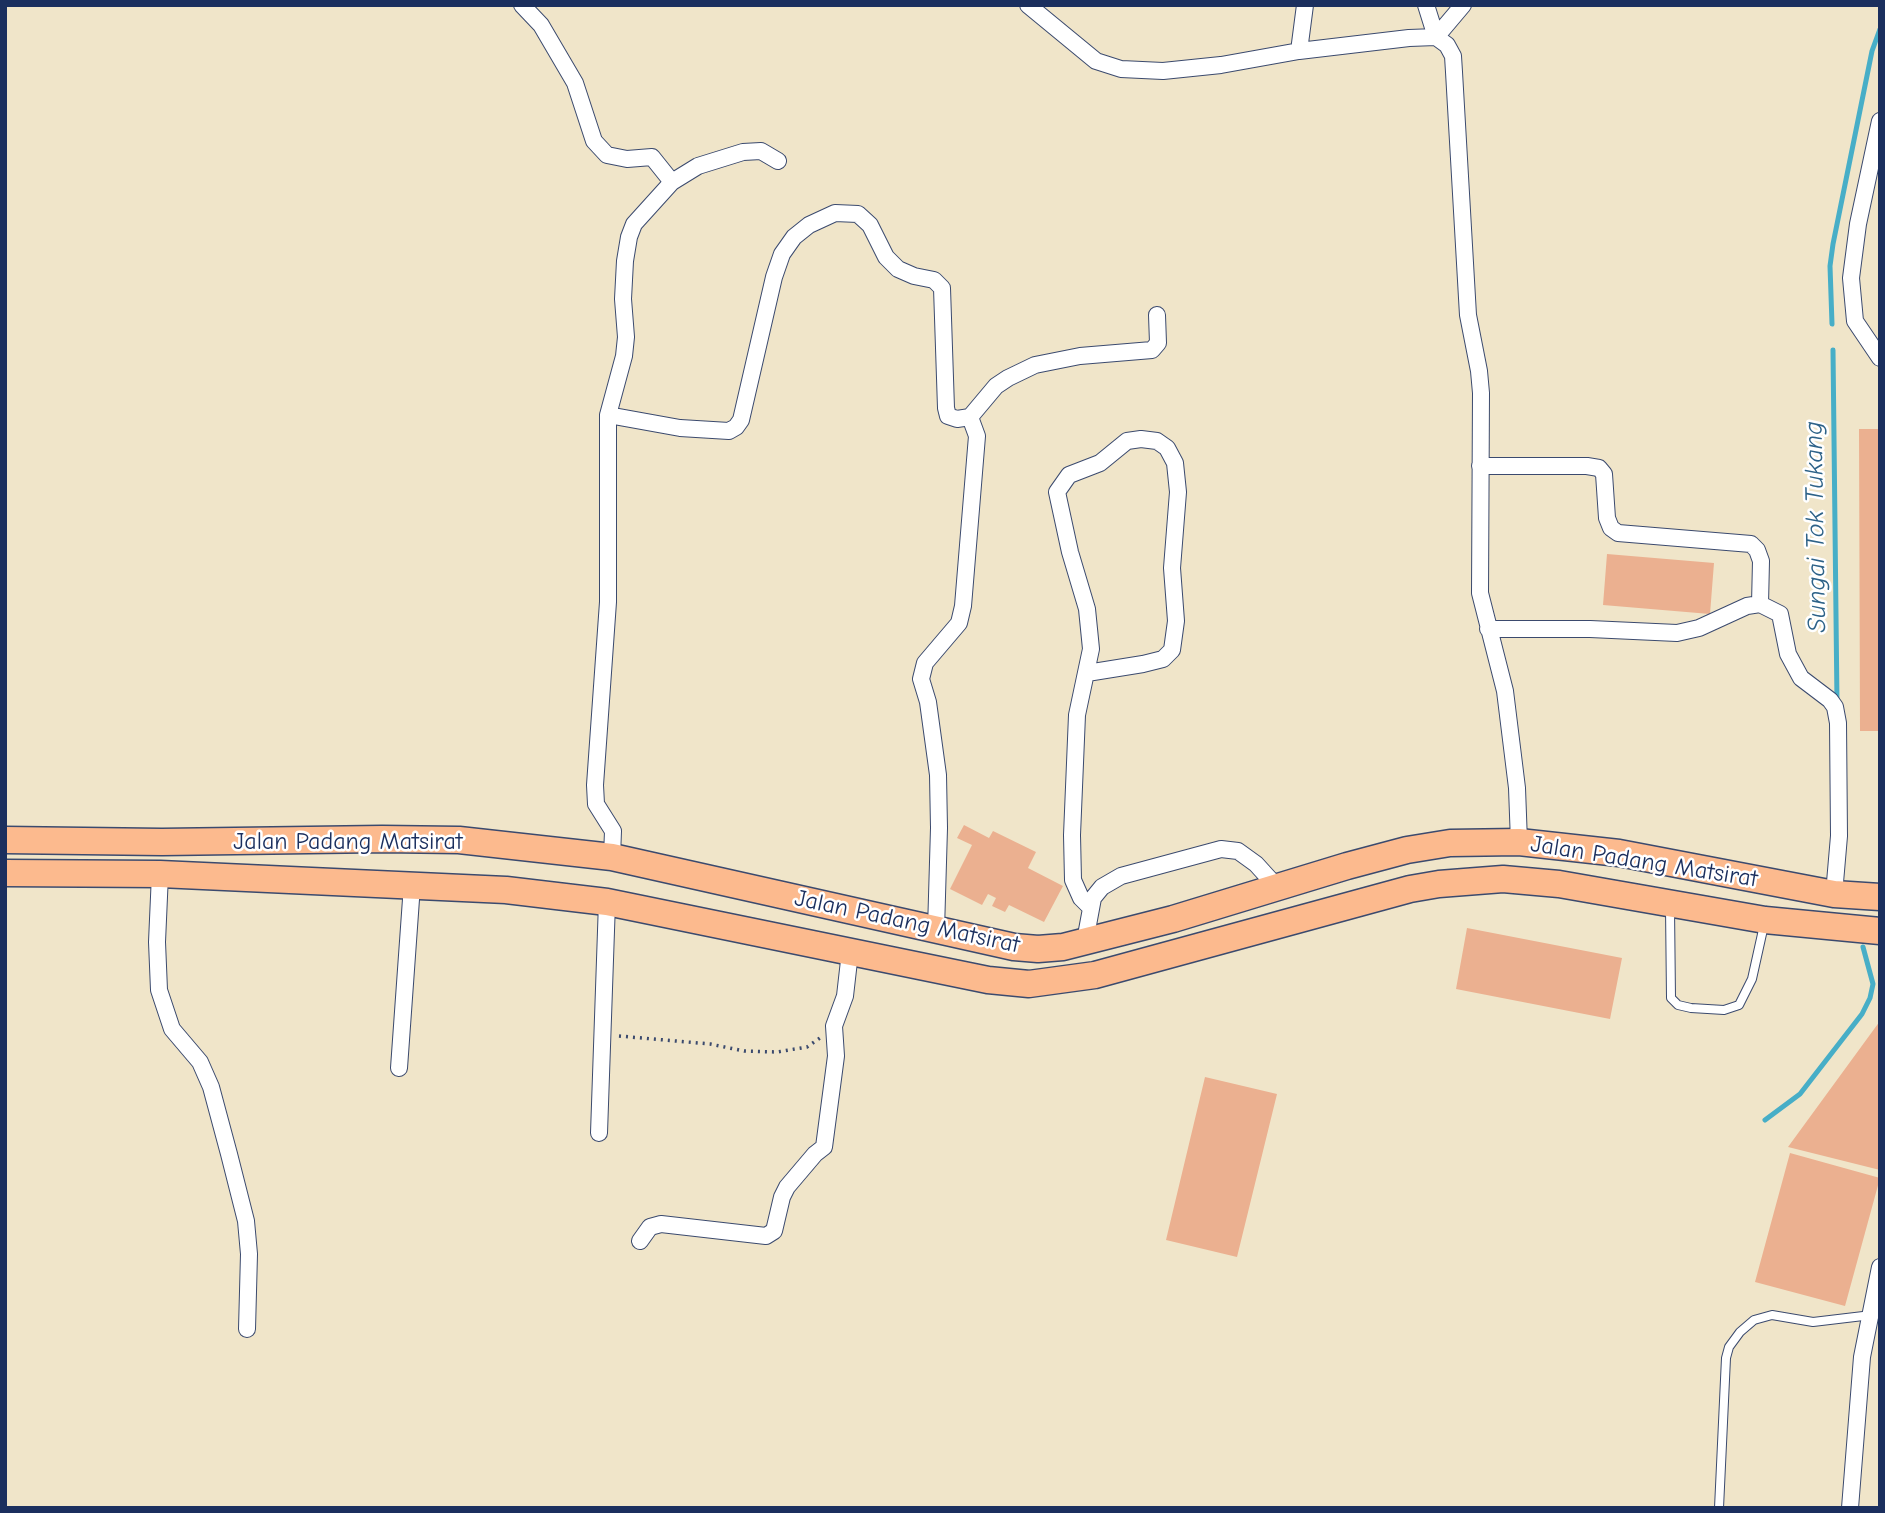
<!DOCTYPE html>
<html>
<head>
<meta charset="utf-8">
<style>
	body { margin:0 }
	#map { position:relative; width:1885px; height:1513px; overflow:hidden; background:#f0e5c9; font-family:"Comic Neue",sans-serif }
	canvas { display:block }
	.frame { position:absolute; inset:0; border:7px solid #1b2f5e; pointer-events:none }
</style>
</head>
<body>
<div id="map">
<canvas width="1885" height="1513"></canvas>
<div class="frame"></div>
</div>
<script>
const ctx = document.querySelector('canvas').getContext('2d');
ctx.lineJoin = 'round';
const shape = rows => new Path2D(rows.map(r => 'M' + r).join(''));
function trace(path, color, width, dash) { ctx.strokeStyle = color; ctx.lineWidth = width; ctx.lineCap = dash ? 'butt' : 'round'; ctx.setLineDash(dash || []); ctx.stroke(path); }
function fillPath(path, color) { ctx.fillStyle = color; ctx.fill(path, 'evenodd'); }
function write(font, color, halo, rows, align = 'center') {
  ctx.font = font + ' "Comic Neue",sans-serif'; ctx.lineWidth = 5; ctx.setLineDash([]); ctx.textBaseline = 'middle'; ctx.strokeStyle = halo; ctx.fillStyle = color; for (const [text, x, y, turn = 0] of rows) {
    ctx.save(); ctx.translate(x, y); ctx.rotate((+turn || 0) * Math.PI / 180); ctx.textAlign = isNaN(turn) ? turn : align; if (halo) ctx.strokeText(text, 0, 0); ctx.fillText(text, 0, 0); ctx.restore();
  }
}
const stream = shape([
	[1832,324,1830,266,1833,244,1872,51,1880,29],
	[1833,350,1837,703],
	[1765,1120,1800,1094,1862,1014,1870,998,1873,984,1863,947]
]);
const building = shape([
	[1859,429,1880,429,1880,731,1860,731],
	[1607,554,1714,563,1710,614,1603,605],
	[964,825,989,838,993,831,1036,852,1028,868,1063,886,1044,922,1009,905,1005,912,992,906,996,898,988,894,982,905,950,889,972,845,957,838],
	[1467,928,1622,958,1610,1019,1456,989],
	[1880,1021,1880,1170,1788,1147],
	[1205,1077,1277,1094,1237,1257,1166,1240],
	[1790,1153,1880,1178,1845,1306,1755,1282]
]);
const path = shape([
	[619,1036,710,1044,744,1051,777,1052,807,1047,820,1038]
]);
const lane = shape([
	[1670,908,1671,998,1678,1005,1691,1008,1724,1010,1739,1005,1752,979,1764,925],
	[1719,1508,1726,1358,1729,1347,1740,1332,1754,1320,1772,1315,1813,1322,1880,1314]
]);
const street = shape([
	[522,5,541,25,575,83,594,141,607,155,627,159,652,157,672,182],
	[1028,5,1096,61,1121,69,1163,71,1221,65,1299,51,1409,38,1436,37,1447,45,1453,56,1454,72,1468,315,1479,371,1481,393,1480,593,1505,691,1517,788,1519,842],
	[1426,5,1436,37],
	[1436,37,1463,5],
	[1299,51,1305,5],
	[1880,121,1858,224,1851,278,1855,321,1880,358],
	[608,415,624,356,626,337,623,299,625,261,629,237,634,224,672,182,698,166,743,152,761,151,778,161],
	[970,417,996,386,1008,378,1035,365,1080,356,1152,350,1158,343,1157,315],
	[1480,466,1587,466,1599,468,1604,474,1607,518,1611,528,1618,533,1751,544,1757,550,1761,561,1760,604],
	[1488,629,1590,629,1677,633,1699,628,1747,606,1760,604,1780,614,1788,654,1801,678,1830,700,1835,707,1838,723,1839,836,1834,894],
	[1087,673,1143,664,1163,659,1172,650,1176,621,1172,568,1178,492,1175,463,1167,448,1157,441,1141,439,1127,441,1100,463,1069,475,1057,492,1070,552,1087,609,1091,649,1077,715,1072,835,1073,880,1081,898,1091,908],
	[612,857,613,831,596,804,595,785,608,602,608,415,680,428,729,431,736,427,741,420,774,277,782,254,794,237,809,225,835,213,858,214,870,225,886,257,898,269,914,276,934,280,942,288,946,408,948,416,957,419,970,417,977,436,963,606,959,623,925,663,921,679,928,702,938,775,939,828,936,930],
	[160,874,157,942,159,990,172,1029,200,1062,211,1087,229,1154,246,1221,249,1254,247,1329],
	[1085,941,1093,898,1102,887,1121,876,1221,849,1238,851,1256,864,1276,886],
	[399,1068,412,885],
	[599,1133,607,902],
	[640,1241,650,1227,661,1224,766,1236,774,1231,782,1197,787,1187,815,1154,824,1147,836,1056,834,1026,845,996,850,952],
	[1850,1508,1862,1357,1880,1267]
]);
const primary = shape([
	[5,840,162,842,382,839,459,840,612,857,1014,947,1038,949,1063,947,1173,919,1347,866,1407,850,1450,843,1519,842,1619,853,1834,894,1880,897],
	[5,873,160,874,506,890,607,902,988,980,1029,984,1095,975,1410,889,1439,884,1503,879,1559,884,1765,920,1880,931]
]);
const streetNames = [
	["Jalan Padang Matsirat",348,842],
	["Jalan Padang Matsirat",1644,862,9],
	["Jalan Padang Matsirat",907,922,12]
];
const waterNames = [
	["Sungai Tok Tukang",1816,527,-91]
];
trace(stream, '#47aec7', 5);
fillPath(building, '#ebb090');
trace(lane, '#3b4a6e', 10);
trace(street, '#3b4a6e', 18);
trace(primary, '#3b4a6e', 29);
trace(path, '#3b4a6e', 3.5, [2, 5]);
trace(lane, '#fff', 8);
trace(street, '#fff', 16);
trace(primary, '#fcba8e', 26);
write('24px', '#1b2f5e', '#fff', streetNames);
write('italic 26px', '#2d6288', '#fff', waterNames);
</script>
</body>
</html>
